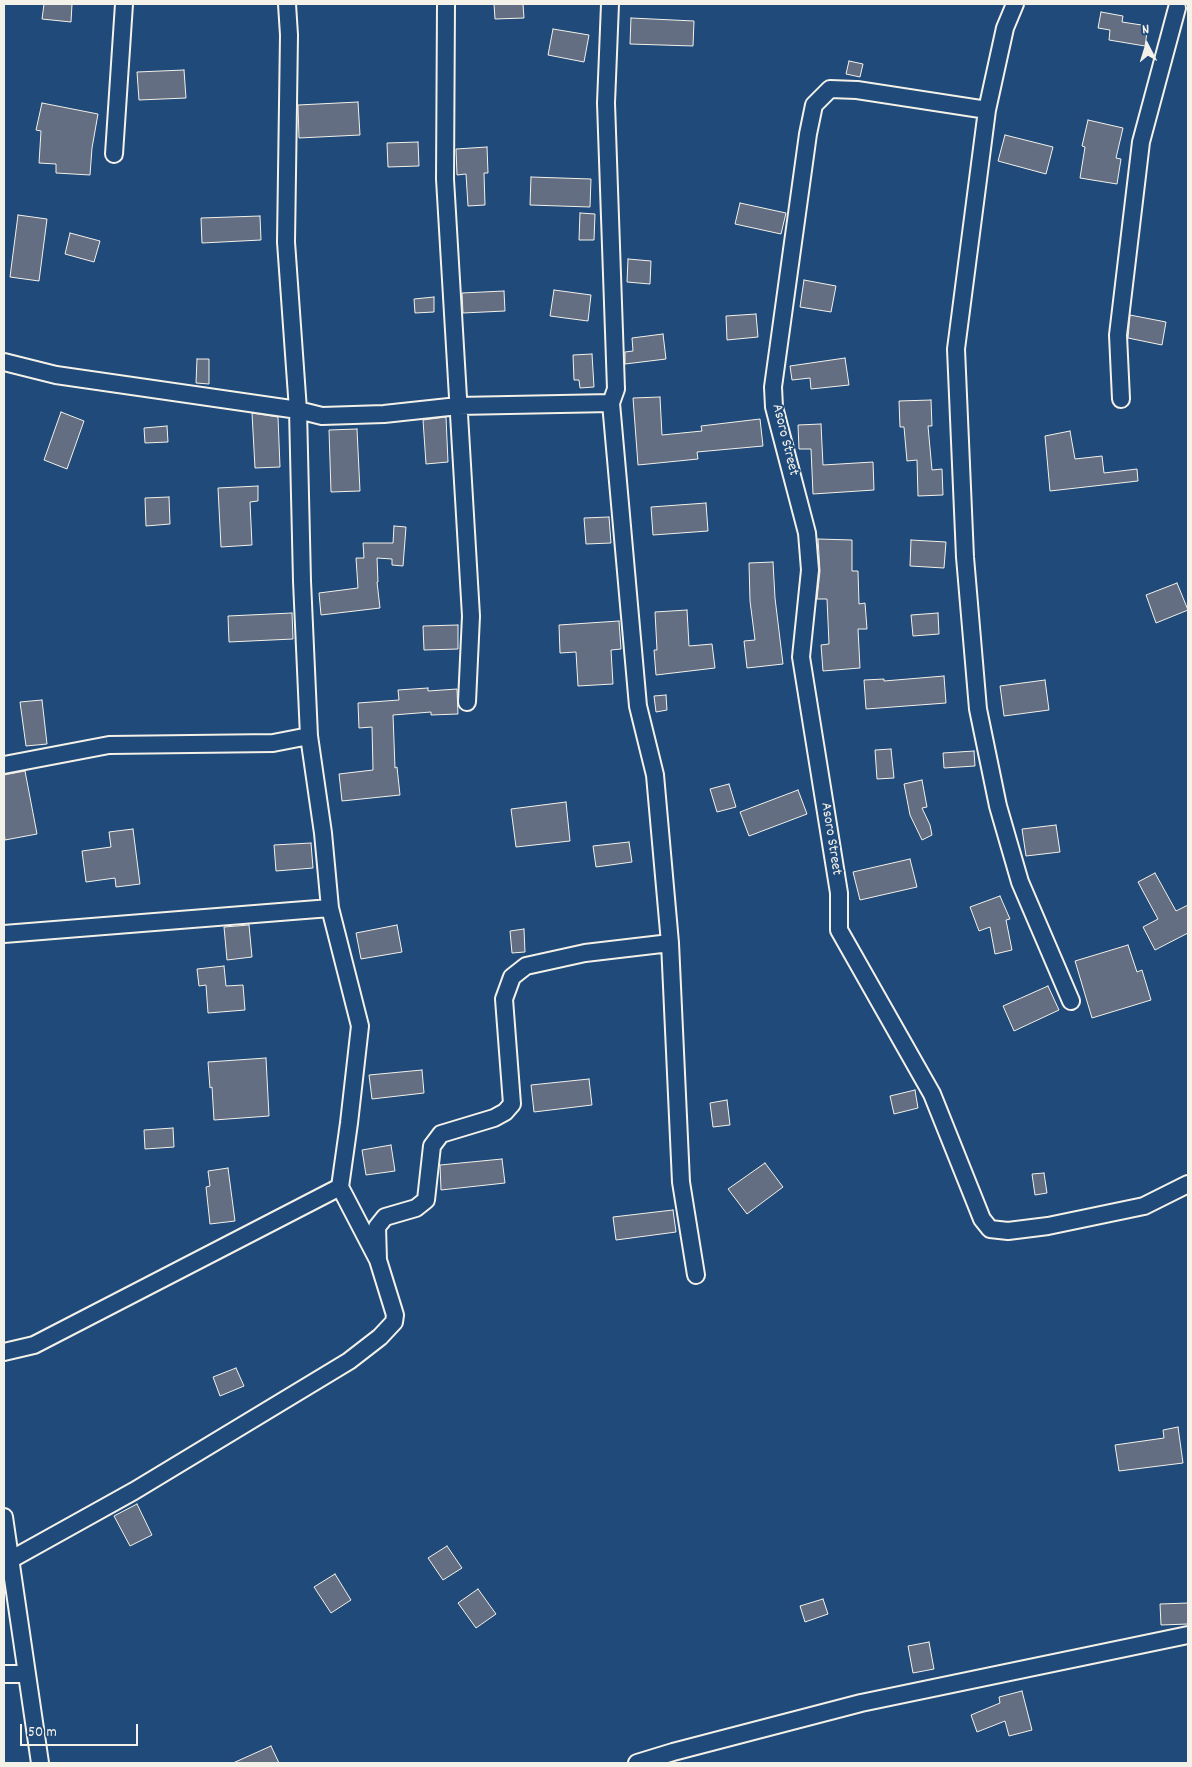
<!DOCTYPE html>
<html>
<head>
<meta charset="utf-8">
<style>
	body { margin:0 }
	#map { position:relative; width:1192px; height:1767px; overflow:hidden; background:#1f4a7a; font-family:Dekko,sans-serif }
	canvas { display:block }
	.frame { position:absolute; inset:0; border:5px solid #f4f1e8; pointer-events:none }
	.north { position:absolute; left:1122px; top:20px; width:50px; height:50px; -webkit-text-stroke:4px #1f4a7a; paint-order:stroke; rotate:355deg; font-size:14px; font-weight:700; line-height:20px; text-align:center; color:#f4f1e8 }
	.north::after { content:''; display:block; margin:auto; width:18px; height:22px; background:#f4f1e8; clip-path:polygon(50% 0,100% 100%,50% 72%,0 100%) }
	.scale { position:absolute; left:20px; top:1724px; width:118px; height:22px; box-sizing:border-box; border:2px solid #f4f1e8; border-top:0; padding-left:6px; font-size:15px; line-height:18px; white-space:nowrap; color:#f4f1e8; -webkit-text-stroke:4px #1f4a7a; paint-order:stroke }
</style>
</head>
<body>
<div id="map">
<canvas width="1192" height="1767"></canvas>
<div class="frame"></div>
<div class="north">N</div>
<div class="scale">50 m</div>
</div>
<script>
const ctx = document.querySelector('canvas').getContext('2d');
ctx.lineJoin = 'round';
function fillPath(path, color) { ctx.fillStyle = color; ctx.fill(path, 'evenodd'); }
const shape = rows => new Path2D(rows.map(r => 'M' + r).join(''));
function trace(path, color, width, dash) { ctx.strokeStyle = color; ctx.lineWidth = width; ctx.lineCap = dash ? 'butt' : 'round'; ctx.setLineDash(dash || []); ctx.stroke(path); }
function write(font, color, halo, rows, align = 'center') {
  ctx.font = font + ' Dekko,sans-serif'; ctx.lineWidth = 4; ctx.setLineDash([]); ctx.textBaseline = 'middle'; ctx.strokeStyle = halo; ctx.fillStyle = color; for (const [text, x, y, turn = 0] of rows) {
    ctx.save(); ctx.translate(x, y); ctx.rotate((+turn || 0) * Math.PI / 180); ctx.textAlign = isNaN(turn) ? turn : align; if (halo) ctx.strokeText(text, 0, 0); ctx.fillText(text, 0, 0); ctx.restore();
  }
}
const building = shape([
	[44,4,72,4,71,22,42,19,44,4],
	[494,4,523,4,524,18,495,19,494,4],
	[1101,12,1123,16,1122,22,1148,26,1145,46,1109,40,1110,30,1098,28,1101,12],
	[631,18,694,21,693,46,630,44,631,18],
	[553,29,589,35,584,62,548,55,553,29],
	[849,61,863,64,860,77,846,74,849,61],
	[184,70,186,98,139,100,137,72,184,70],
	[358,102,360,135,299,138,298,105,358,102],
	[42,103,98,114,92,148,90,175,56,173,56,164,39,163,41,131,36,130,42,103],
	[1088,120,1123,128,1116,158,1121,159,1117,184,1080,178,1085,147,1082,146,1088,120],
	[1005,135,1053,147,1046,174,998,161,1005,135],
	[418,142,419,166,388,167,387,143,418,142],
	[487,147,488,173,484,173,485,205,468,206,466,174,457,175,456,149,487,147],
	[531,177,591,179,590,207,530,205,531,177],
	[740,203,786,213,781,234,735,224,740,203],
	[580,213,595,214,594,240,579,240,580,213],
	[18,215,47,219,39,281,10,277,18,215],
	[260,216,261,240,202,243,201,218,260,216],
	[70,233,100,241,94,262,65,254,70,233],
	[628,259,651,261,650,284,627,282,628,259],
	[804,280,836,286,831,312,800,307,804,280],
	[554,290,591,295,588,321,550,316,554,290],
	[504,291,505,311,463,313,462,293,504,291],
	[434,297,434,312,415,313,414,299,434,297],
	[756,314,758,337,727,340,726,316,756,314],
	[1130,315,1166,322,1162,345,1128,338,1130,315],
	[663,334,666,359,625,364,625,352,633,351,632,338,663,334],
	[592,354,594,387,580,388,579,380,574,380,573,355,592,354],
	[845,358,849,385,811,389,810,378,792,380,790,366,845,358],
	[197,359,209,359,209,384,196,383,197,359],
	[660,397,662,435,702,431,701,426,760,419,763,446,697,452,698,459,638,465,633,398,660,397],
	[931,400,932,426,928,426,932,470,942,469,943,495,918,496,917,460,907,461,904,427,900,427,899,401,931,400],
	[61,412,84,421,67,469,44,460,61,412],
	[252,413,278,417,280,467,255,468,252,413],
	[446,417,448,462,426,464,423,420,446,417],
	[821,424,823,465,873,462,874,490,813,494,811,449,799,449,798,425,821,424],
	[167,426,168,442,145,443,144,428,167,426],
	[357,429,360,491,331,492,329,430,357,429],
	[1070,431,1075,459,1102,456,1104,473,1137,469,1138,481,1050,491,1045,436,1070,431],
	[258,486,258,501,250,502,252,545,221,547,218,488,258,486],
	[169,497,170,524,146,526,145,498,169,497],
	[706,503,708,531,653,535,651,507,706,503],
	[609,517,611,543,586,544,584,518,609,517],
	[394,526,406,527,403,566,392,565,392,559,377,558,378,582,377,582,380,608,321,615,319,593,358,588,356,558,364,558,363,543,393,543,394,526],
	[818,539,852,540,852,571,858,571,859,604,865,603,867,629,858,629,860,668,823,671,821,645,829,644,827,599,817,599,820,571,818,539],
	[911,540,946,542,944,568,910,566,911,540],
	[773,562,775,598,783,664,747,668,744,641,755,640,750,601,749,563,773,562],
	[1177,583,1188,610,1156,623,1146,595,1177,583],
	[687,610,689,646,712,644,715,668,656,675,654,650,657,650,655,612,687,610],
	[292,613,293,639,229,642,228,616,292,613],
	[938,613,939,634,913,636,911,615,938,613],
	[619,621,621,649,611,650,613,684,578,686,576,652,560,653,559,625,619,621],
	[458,625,458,649,424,650,423,626,458,625],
	[944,676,946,703,866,709,864,680,884,679,884,681,944,676],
	[1045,680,1049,710,1004,716,1000,686,1045,680],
	[428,688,428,691,457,689,458,714,431,715,431,712,393,715,395,768,397,767,400,795,342,801,339,774,373,770,372,727,359,728,358,703,399,700,398,690,428,688],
	[666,695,667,710,656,712,654,696,666,695],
	[42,700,47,744,26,746,20,702,42,700],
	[891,749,894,778,877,779,875,750,891,749],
	[974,751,975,766,944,768,943,753,974,751],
	[25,771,37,834,5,840,4,832,4,775,25,771],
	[922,780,927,807,922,808,930,825,932,835,922,840,910,815,904,784,922,780],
	[729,784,736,807,717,812,710,789,729,784],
	[798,790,807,814,749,836,740,812,798,790],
	[566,802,570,841,516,847,511,809,566,802],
	[1056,825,1060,852,1026,856,1022,829,1056,825],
	[133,829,140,884,116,887,115,878,86,882,82,851,111,847,109,832,133,829],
	[629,842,632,862,596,867,593,846,629,842],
	[311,843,313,868,276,871,274,845,311,843],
	[910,859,917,887,860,900,853,872,910,859],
	[1155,873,1176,911,1188,905,1188,933,1155,950,1143,927,1158,919,1138,882,1155,873],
	[1000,896,1010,919,1006,920,1012,950,995,954,990,927,979,931,970,907,1000,896],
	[249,925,252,957,227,960,224,927,249,925],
	[397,925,402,952,361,959,356,933,397,925],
	[524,929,525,952,512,953,510,931,524,929],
	[1128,945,1137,972,1142,970,1151,1000,1092,1018,1075,961,1128,945],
	[224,966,226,986,243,985,245,1010,208,1013,206,985,199,986,197,969,224,966],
	[1048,986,1059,1010,1014,1031,1003,1006,1048,986],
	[266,1058,269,1116,214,1120,212,1087,210,1088,208,1062,266,1058],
	[422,1070,424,1093,372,1099,369,1075,422,1070],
	[589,1079,592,1105,534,1112,531,1085,589,1079],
	[915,1090,918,1108,894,1114,890,1096,915,1090],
	[727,1100,730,1125,713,1127,710,1103,727,1100],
	[173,1128,174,1147,145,1149,144,1130,173,1128],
	[391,1145,395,1171,366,1175,362,1150,391,1145],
	[502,1159,505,1183,441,1190,440,1165,502,1159],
	[765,1163,783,1187,747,1214,728,1189,765,1163],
	[228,1168,235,1221,210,1224,206,1187,210,1186,208,1171,228,1168],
	[1044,1173,1047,1193,1035,1195,1032,1174,1044,1173],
	[673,1210,676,1232,616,1240,613,1217,673,1210],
	[236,1368,244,1386,220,1396,213,1377,236,1368],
	[1178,1427,1183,1463,1119,1471,1115,1445,1164,1438,1163,1430,1178,1427],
	[137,1504,152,1535,130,1546,114,1516,137,1504],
	[447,1546,462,1568,443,1580,428,1558,447,1546],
	[335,1574,351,1600,331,1613,314,1587,335,1574],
	[478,1589,496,1614,476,1628,458,1603,478,1589],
	[823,1599,828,1614,805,1622,800,1606,823,1599],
	[1188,1603,1188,1624,1161,1625,1160,1604,1188,1603],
	[929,1642,934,1669,913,1673,908,1646,929,1642],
	[1022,1691,1032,1730,1009,1736,1005,1721,977,1732,971,1715,1000,1703,999,1697,1022,1691],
	[271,1746,279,1763,233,1763,271,1746]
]);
const street = shape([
	[287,4,289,35,286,242,298,410,302,581,309,736,323,833,330,908,360,1026,349,1123,340,1187,378,1260],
	[446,4,445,179,471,616,467,702],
	[610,4,606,103,616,389,611,403,638,706,655,775,670,943,681,1182,696,1275],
	[1015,4,1005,28,987,110,956,349,965,557,978,709,998,806,1020,882,1071,1001],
	[987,110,857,90,830,89,814,105,808,134,773,387,774,407,807,533,810,570,801,657,839,893,839,930,932,1094,982,1219,990,1229,1008,1231,1048,1226,1144,1206,1188,1184],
	[114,154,124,4],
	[4,362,56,375,298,410,322,416,384,414,458,406,611,403],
	[1121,399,1118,335,1141,142,1177,8],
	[4,765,109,745,273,743,309,736],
	[4,934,330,908],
	[4,1352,34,1345,340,1187],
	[4,1517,40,1763],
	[10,1560,134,1491,349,1361,380,1337,394,1322,395,1315,378,1260,377,1227,385,1217,416,1208,426,1200,432,1146,441,1134,494,1118,505,1112,512,1104,504,999,512,977,526,966,585,953,670,943],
	[4,1674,26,1674],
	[637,1763,673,1752,861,1703,1188,1635]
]);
const streetNames = [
	["Asoro Street",784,440,76],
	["Asoro Street",830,839,81]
];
fillPath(building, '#636e83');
trace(building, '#f4f1e8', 1);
trace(street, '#f4f1e8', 20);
trace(street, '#1f4a7a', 16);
write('15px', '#f4f1e8', '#1f4a7a', streetNames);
</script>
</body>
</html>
